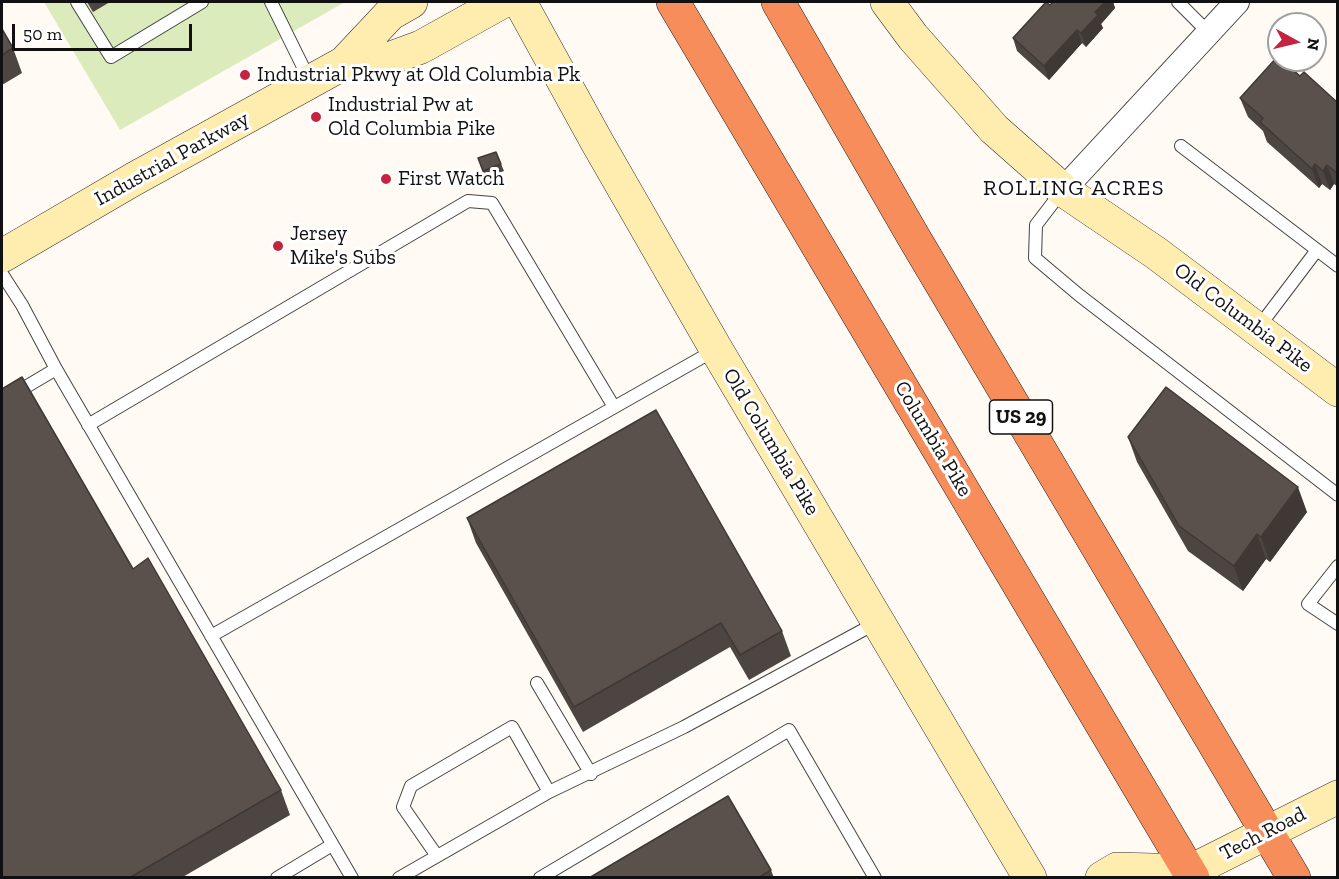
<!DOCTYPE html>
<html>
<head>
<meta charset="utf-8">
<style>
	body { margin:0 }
	#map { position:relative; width:1339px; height:879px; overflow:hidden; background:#fffbf4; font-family:"Zilla Slab",serif }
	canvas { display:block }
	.frame { position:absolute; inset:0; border:3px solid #111; pointer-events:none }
	.north { position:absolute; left:1267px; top:12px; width:60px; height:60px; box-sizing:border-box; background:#fff; border:2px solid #a0a0a0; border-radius:50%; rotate:98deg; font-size:16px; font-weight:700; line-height:24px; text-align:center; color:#111 }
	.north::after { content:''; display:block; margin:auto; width:21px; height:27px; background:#c52441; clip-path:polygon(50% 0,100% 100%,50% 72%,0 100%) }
	.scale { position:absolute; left:12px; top:24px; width:180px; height:27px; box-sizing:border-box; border:3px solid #111; border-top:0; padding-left:8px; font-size:18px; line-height:21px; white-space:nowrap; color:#111; -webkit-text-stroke:4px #fff; paint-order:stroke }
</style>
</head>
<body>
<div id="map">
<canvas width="1339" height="879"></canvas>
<div class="frame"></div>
<div class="north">N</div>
<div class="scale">50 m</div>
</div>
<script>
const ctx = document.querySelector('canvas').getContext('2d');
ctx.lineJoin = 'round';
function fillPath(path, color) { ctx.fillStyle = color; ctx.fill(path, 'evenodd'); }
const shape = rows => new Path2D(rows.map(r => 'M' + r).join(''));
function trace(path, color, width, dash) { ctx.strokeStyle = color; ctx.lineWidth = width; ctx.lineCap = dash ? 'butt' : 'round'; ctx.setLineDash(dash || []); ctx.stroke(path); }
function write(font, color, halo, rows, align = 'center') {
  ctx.font = font + ' "Zilla Slab",serif'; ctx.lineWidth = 6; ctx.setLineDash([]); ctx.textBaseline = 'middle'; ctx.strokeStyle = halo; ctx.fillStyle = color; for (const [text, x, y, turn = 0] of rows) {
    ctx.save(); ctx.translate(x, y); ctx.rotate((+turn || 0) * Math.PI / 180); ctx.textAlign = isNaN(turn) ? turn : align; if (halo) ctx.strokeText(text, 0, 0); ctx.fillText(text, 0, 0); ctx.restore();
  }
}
const green = shape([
	[44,2,345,2,120,130]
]);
const lane = shape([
	[77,2,111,57,202,2],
	[271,2,310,81],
	[1178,2,1208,32],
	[1181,146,1338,266],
	[1062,191,1036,225,1035,258,1079,295,1338,495],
	[2,274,22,305,56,369,352,878],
	[1258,328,1317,250],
	[2,401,56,369],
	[88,425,468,201,492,203,614,407],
	[1338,566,1308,604,1338,624],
	[211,636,715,350],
	[537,683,591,774],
	[437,856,403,807,411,786,512,727,549,792],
	[277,878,332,845],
	[399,878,549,792,684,727,878,622],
	[540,878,789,730,875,878]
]);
const street = shape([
	[1063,190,1237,2]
]);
const secondary = shape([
	[520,2,597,142,716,349,1030,878],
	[887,2,913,37,994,129,1063,190,1156,253,1338,390],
	[344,63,391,58,421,47,502,2],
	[2,256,134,179,344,63,390,14,411,2],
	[1102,878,1117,869,1189,871],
	[1177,878,1338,797]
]);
const highway = shape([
	[673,2,1193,878],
	[778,2,913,236,1294,878]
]);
const wall = shape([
	[87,2,110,2,93,12],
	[1053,2,1113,2,1115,8,1101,24,1103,28,1086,47,1082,43,1049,80,1017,51,1013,38],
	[2,29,13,48,22,73,2,85],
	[1300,76,1338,103,1338,187,1334,184,1330,190,1322,184,1319,188,1267,142,1263,131,1248,117,1240,98],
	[496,152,504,171,485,178,478,158],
	[1128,437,1307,512,1270,562,1266,559,1243,591,1188,551,1137,462],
	[467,518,782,631,791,656,749,680,730,647,583,732,476,543],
	[133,569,281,790,290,815,181,878,2,878],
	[771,870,774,878,589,878]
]);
const shadedWall = shape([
	[1105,2,1113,2,1115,8,1101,24,1103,28,1086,47,1081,33,1095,12],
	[1077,30,1082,43,1049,80,1044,66],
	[1315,164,1322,184,1319,188,1312,169],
	[1327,165,1334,184,1330,190,1323,171],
	[1298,487,1307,512,1270,562,1261,537],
	[1257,534,1266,559,1243,591,1234,566]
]);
const building = shape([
	[1046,2,1050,5,1053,2,1105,2,1095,12,1098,15,1081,33,1077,30,1044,66,1013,38,1046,2],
	[2,29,13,48,2,55,2,29],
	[1278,56,1279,58,1279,60,1282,60,1300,76,1304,72,1338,103,1338,174,1327,165,1323,171,1315,164,1312,169,1260,122,1263,118,1240,98,1278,56],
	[496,152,501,164,483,171,478,158,496,152],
	[22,377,133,569,148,558,281,790,129,878,2,878,2,389,22,377],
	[1166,387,1298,487,1261,537,1257,534,1234,566,1179,526,1128,437,1166,387],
	[656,410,782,631,740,655,721,623,574,707,467,518,656,410],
	[728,796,771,870,761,876,762,878,589,878,728,796]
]);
const markers = [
	[245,75,6,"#c52441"],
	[316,117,6,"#c52441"],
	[386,179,6,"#c52441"],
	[278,246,6,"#c52441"]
];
const shields = [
	[1021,417,63]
];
const shieldNames = [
	["US 29",1021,417]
];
const poiNames = [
	["Industrial Pkwy at Old Columbia Pk",257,75],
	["Industrial Pw at",328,105],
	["Old Columbia Pike",328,129],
	["First Watch",398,179],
	["Jersey",290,234],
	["Mike's Subs",290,258]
];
const streetNames = [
	["Industrial Parkway",172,159,-29],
	["Old Columbia Pike",1243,318,37],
	["Columbia Pike",933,439,59],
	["Old Columbia Pike",771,442,59],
	["Tech Road",1263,834,-27]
];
const neighbourhoodNames = [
	["ROLLING ACRES",1074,189]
];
fillPath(green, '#dbebbc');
trace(lane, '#444', 14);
trace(street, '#444', 26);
trace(secondary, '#333', 34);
trace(highway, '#222', 34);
trace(lane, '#fff', 12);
trace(street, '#fff', 24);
trace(secondary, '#ffecaf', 33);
trace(highway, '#f78d5a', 33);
fillPath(wall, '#4d4541');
fillPath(shadedWall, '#3f3835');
fillPath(building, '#5a504c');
trace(building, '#3f3835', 1.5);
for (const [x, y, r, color] of markers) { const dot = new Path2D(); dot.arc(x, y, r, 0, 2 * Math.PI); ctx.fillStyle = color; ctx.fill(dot); trace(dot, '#fff', 2); }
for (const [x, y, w] of shields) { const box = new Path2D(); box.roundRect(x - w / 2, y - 17, w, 34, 4.5); ctx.fillStyle = '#fff'; ctx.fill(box); trace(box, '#111', 1.5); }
write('bold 20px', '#111', null, shieldNames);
write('21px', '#111', '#fff', poiNames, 'left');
write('21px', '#111', '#fff', streetNames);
ctx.letterSpacing = '1.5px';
write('22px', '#111', '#fff', neighbourhoodNames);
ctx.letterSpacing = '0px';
</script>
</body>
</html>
